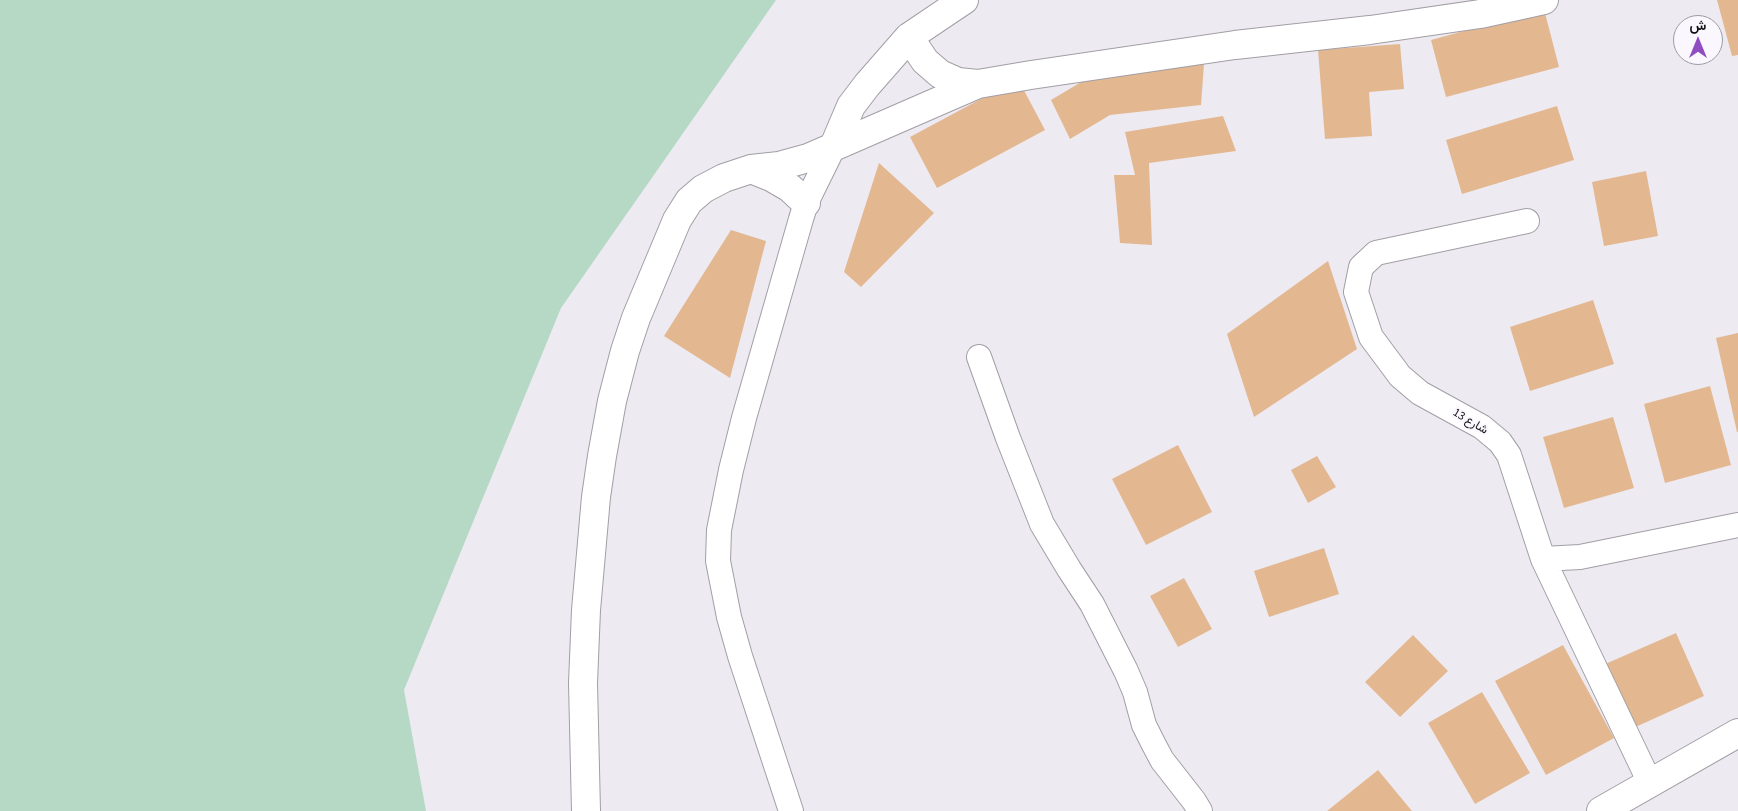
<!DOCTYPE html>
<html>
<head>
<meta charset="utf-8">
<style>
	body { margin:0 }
	#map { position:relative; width:1738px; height:811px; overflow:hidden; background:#eeeaf2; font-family:"Source Sans 3",Vazirmatn,sans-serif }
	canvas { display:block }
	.north { position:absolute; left:1673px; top:15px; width:50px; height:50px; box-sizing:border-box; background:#fbf7ff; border:1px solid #9e9ba1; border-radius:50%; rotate:0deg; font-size:14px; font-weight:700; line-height:20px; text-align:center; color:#131114 }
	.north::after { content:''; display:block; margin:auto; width:18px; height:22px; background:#904cc1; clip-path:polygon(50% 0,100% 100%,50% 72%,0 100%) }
</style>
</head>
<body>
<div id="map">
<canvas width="1738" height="811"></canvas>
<div class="north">ش</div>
</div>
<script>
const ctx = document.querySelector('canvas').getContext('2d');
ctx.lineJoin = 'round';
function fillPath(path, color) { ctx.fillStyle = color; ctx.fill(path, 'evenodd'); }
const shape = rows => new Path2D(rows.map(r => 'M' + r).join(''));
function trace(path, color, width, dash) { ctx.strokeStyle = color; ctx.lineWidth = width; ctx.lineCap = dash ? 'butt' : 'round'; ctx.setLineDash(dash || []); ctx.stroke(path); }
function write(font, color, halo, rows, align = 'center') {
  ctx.font = font + ' "Source Sans 3",Vazirmatn,sans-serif'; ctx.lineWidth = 4.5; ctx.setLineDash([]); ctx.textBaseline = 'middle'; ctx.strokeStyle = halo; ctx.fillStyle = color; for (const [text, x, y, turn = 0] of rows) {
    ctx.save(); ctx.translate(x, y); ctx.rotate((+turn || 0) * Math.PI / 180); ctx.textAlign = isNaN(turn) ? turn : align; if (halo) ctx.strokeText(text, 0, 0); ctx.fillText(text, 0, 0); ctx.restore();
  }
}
const green = shape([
	[0,0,776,0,561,308,404,690,426,811,0,811]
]);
const building = shape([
	[1717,0,1738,0,1738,55,1732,56],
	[1544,9,1559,67,1446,97,1431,40],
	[1400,44,1404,89,1369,92,1372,136,1325,139,1318,50],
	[1204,64,1201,105,1110,115,1070,139,1051,100,1098,72],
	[1018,79,1045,130,937,188,910,137],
	[1557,106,1574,160,1462,194,1446,140],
	[1223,116,1236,151,1149,163,1152,245,1120,243,1114,175,1135,175,1125,132],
	[879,163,934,213,861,287,844,272],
	[1646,171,1658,236,1604,246,1592,182],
	[731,230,766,241,730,378,664,336],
	[1328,261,1357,349,1254,417,1227,334],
	[1593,300,1614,364,1530,391,1510,327],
	[1738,333,1738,432,1737,432,1716,338],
	[1710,386,1731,465,1665,483,1644,404],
	[1613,417,1634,488,1564,508,1543,437],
	[1178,445,1212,512,1146,545,1112,479],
	[1317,456,1336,487,1308,503,1291,470],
	[1324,548,1339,594,1269,617,1254,571],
	[1184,578,1212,629,1178,647,1150,596],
	[1676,633,1704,696,1631,729,1603,665],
	[1413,635,1448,671,1400,717,1365,682],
	[1563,645,1614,738,1546,775,1495,681],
	[1482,692,1530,773,1475,804,1428,723],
	[1378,770,1412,811,1327,811]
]);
const minor = shape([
	[1527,221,1376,253,1361,267,1356,292,1371,337,1400,376,1420,393,1482,427,1500,442,1509,455,1543,559,1650,783],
	[979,357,1008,438,1042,524,1069,569,1092,604,1126,671,1135,692,1144,725,1153,743,1162,760,1194,801,1200,811],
	[1543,559,1580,557,1738,525],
	[791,811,740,656,729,617,718,561,719,530,731,470,744,418,801,219,806,203,834,146]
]);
const tertiary = shape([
	[909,37,925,61,940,74,958,82,978,84],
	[834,146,851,106,867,85,909,37,964,0],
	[751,169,771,177,790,188,806,203],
	[586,811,583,683,586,610,596,497,602,456,612,401,625,351,636,318,677,220,689,201,703,189,724,178,751,169,779,166,808,158,978,84,1031,75,1235,45,1370,30,1480,14,1544,0],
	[1601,811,1738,733]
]);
const streetNames = [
	["شارع 13",1470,422,31]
];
fillPath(green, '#b6d9c5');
fillPath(building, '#e3b891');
trace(minor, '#a29ea5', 26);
trace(tertiary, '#a29ea5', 30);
trace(minor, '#fff', 24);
trace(tertiary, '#fff', 28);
write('12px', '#131114', '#fbf7ff', streetNames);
</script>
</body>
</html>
